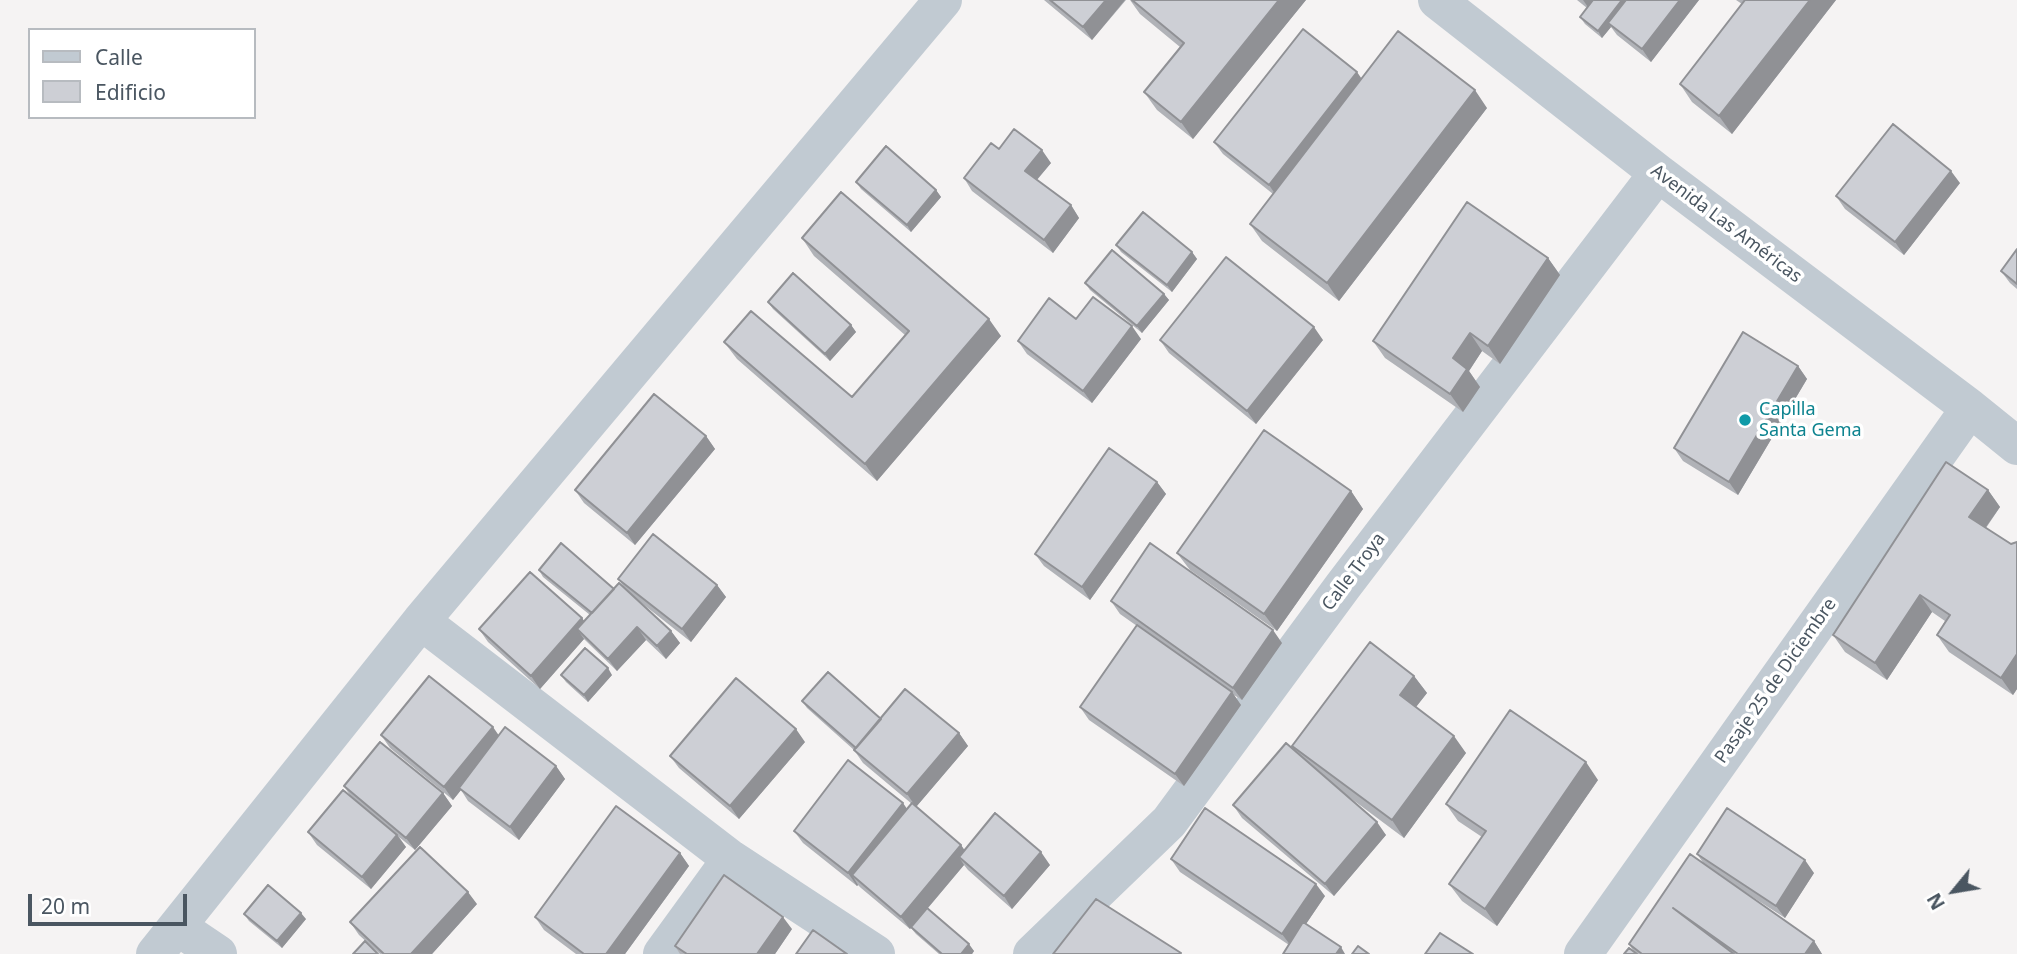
<!DOCTYPE html>
<html>
<head>
<meta charset="utf-8">
<style>
	body { margin:0 }
	#map { position:relative; width:2017px; height:954px; overflow:hidden; background:#f5f3f3; font-family:"Noto Sans",sans-serif }
	canvas { display:block }
	.legend { position:absolute; left:28px; top:28px; width:228px; height:91px; box-sizing:border-box; background:#fff; border:2px solid #b7bbc0; margin:0; padding:9px 12px; list-style:none; font-size:21px; color:#4a5661 }
	.legend li { display:flex; align-items:center; gap:14px; height:35px }
	.legend b { width:35px; border:2px solid #b7bbc0 }
	.north { position:absolute; left:1919px; top:856px; width:70px; height:70px; -webkit-text-stroke:5px #fff; paint-order:stroke; rotate:240deg; font-size:19px; font-weight:700; line-height:28px; text-align:center; color:#4a5661 }
	.north::after { content:''; display:block; margin:auto; width:24px; height:32px; background:#4a5661; clip-path:polygon(50% 0,100% 100%,50% 72%,0 100%) }
	.scale { position:absolute; left:28px; top:894px; width:159px; height:32px; box-sizing:border-box; border:4px solid #4a5661; border-top:0; padding-left:9px; font-size:21px; line-height:24px; white-space:nowrap; color:#4a5661; -webkit-text-stroke:5px #fff; paint-order:stroke }
</style>
</head>
<body>
<div id="map">
<canvas width="2017" height="954"></canvas>
<ul class="legend">
<li><b style="height:9px;background:#c1cad2"></b>Calle</li>
<li><b style="height:19px;background:#cdcfd5"></b>Edificio</li>
</ul>
<div class="north">N</div>
<div class="scale">20 m</div>
</div>
<script>
const ctx = document.querySelector('canvas').getContext('2d');
ctx.lineJoin = 'round';
const shape = rows => new Path2D(rows.map(r => 'M' + r).join(''));
function trace(path, color, width, dash) { ctx.strokeStyle = color; ctx.lineWidth = width; ctx.lineCap = dash ? 'butt' : 'round'; ctx.setLineDash(dash || []); ctx.stroke(path); }
function fillPath(path, color) { ctx.fillStyle = color; ctx.fill(path, 'evenodd'); }
function write(font, color, halo, rows, align = 'center') {
  ctx.font = font + ' "Noto Sans",sans-serif'; ctx.lineWidth = 7; ctx.setLineDash([]); ctx.textBaseline = 'middle'; ctx.strokeStyle = halo; ctx.fillStyle = color; for (const [text, x, y, turn = 0] of rows) {
    ctx.save(); ctx.translate(x, y); ctx.rotate((+turn || 0) * Math.PI / 180); ctx.textAlign = isNaN(turn) ? turn : align; if (halo) ctx.strokeText(text, 0, 0); ctx.fillText(text, 0, 0); ctx.restore();
  }
}
const minor = shape([
	[1437,0,1658,173,1970,408,2017,446],
	[421,621,731,859,876,954],
	[178,927,218,954],
	[155,954,421,621,943,0],
	[662,954,731,859],
	[1032,954,1169,822,1343,586,1658,173],
	[1583,954,1970,408]
]);
const wall = shape([
	[1044,0,1126,0,1092,40],
	[1130,0,1306,0,1193,139,1157,110,1144,92,1180,47,1140,14],
	[1577,0,1699,0,1651,62,1617,35,1611,27,1602,38,1585,24,1580,17,1587,8],
	[1736,0,1836,0,1732,134,1692,102,1680,84,1742,4],
	[1362,78,1487,108,1339,301,1262,241,1250,224,1273,194,1223,154,1214,142],
	[999,149,1051,163,1037,180,1071,205,1079,218,1053,253,972,191,964,178],
	[856,182,936,190,941,197,911,232,861,189],
	[1960,183,1904,255,1845,209,1836,196],
	[802,238,1001,336,877,481,737,359,724,342,852,397,905,335,814,256],
	[1116,245,1192,252,1197,259,1172,292,1121,252],
	[2017,249,2017,289,2010,283,2001,271],
	[1548,258,1560,275,1500,364,1482,351,1469,371,1480,387,1463,412,1385,358,1373,341],
	[1085,283,1164,294,1169,300,1142,333,1090,290],
	[768,302,851,325,856,332,830,361,773,309],
	[1076,319,1141,339,1092,403,1027,354,1018,341],
	[1160,340,1323,340,1256,424,1169,353],
	[1798,366,1807,379,1738,495,1683,461,1674,448],
	[706,436,715,449,635,545,584,503,575,490],
	[1157,482,1166,494,1090,600,1044,566,1035,554],
	[1988,490,2000,507,1986,528,2011,544,2017,542,2017,689,2013,695,1949,652,1937,635,1945,621,1932,612,1887,680,1845,652,1833,635],
	[1351,491,1363,509,1277,631,1190,570,1177,553],
	[539,570,614,589,624,587,618,579,717,585,726,597,691,642,639,601,671,631,680,643,666,659,646,640,617,671,584,639,540,689,488,642,479,629,582,618,584,621,590,615,543,577],
	[1111,601,1282,643,1242,700,1234,695,1241,705,1184,786,1089,720,1080,707,1137,626,1120,614],
	[561,675,612,675,588,702,566,682],
	[1414,676,1427,693,1416,707,1466,753,1404,838,1341,791,1386,835,1334,896,1242,818,1233,805,1296,752,1292,746],
	[802,701,881,719,959,733,968,746,916,807,961,845,964,850,1050,865,1012,909,968,870,964,865,928,908,974,951,972,954,939,954,916,934,911,928,910,929,861,888,858,885,857,886,803,843,794,831,907,809,912,804,863,763,854,750,807,708],
	[381,735,499,736,556,766,565,779,519,840,468,801,461,790,453,800,390,748],
	[805,742,739,819,679,768,670,756],
	[1598,780,1497,926,1462,901,1449,884,1482,837,1458,821,1446,804],
	[344,786,443,793,452,806,415,850,399,837,406,847,371,889,317,845,308,832,351,797],
	[680,853,689,866,625,954,576,954,544,930,535,917],
	[1697,854,1814,873,1785,918,1734,885,1814,941,1822,954,1624,954,1634,952,1629,944,1704,864],
	[1171,859,1325,896,1306,924,1345,954,1289,945,1180,872],
	[477,904,432,954,380,954,359,935,350,922],
	[244,914,306,919,282,948,249,921],
	[792,929,775,954,680,954,675,946]
]);
const shadedWall = shape([
	[1106,0,1125,0,1092,40,1083,27],
	[1279,0,1306,0,1193,139,1181,122],
	[1583,0,1598,0,1590,10],
	[1622,0,1632,0,1608,23,1611,27,1602,38,1598,31],
	[1680,0,1699,0,1651,62,1642,49],
	[1810,0,1836,0,1732,134,1719,116],
	[1357,72,1366,85,1278,198,1269,185],
	[1475,90,1487,108,1339,301,1327,283],
	[1042,150,1051,163,1034,183,1025,171],
	[1951,171,1960,183,1904,255,1895,242],
	[936,190,941,197,911,232,907,225],
	[1071,205,1079,218,1053,253,1044,240],
	[1192,252,1197,259,1172,292,1167,285],
	[1548,258,1560,275,1500,364,1488,346],
	[1164,294,1169,300,1142,333,1137,326],
	[989,319,1001,336,877,481,865,464],
	[851,325,856,332,830,361,825,354],
	[1132,326,1141,339,1092,403,1083,391],
	[1314,327,1323,340,1256,424,1247,411],
	[1470,333,1482,351,1469,371,1480,387,1463,412,1450,394,1453,358],
	[1798,366,1807,379,1738,495,1729,482],
	[706,436,715,449,635,545,627,533],
	[1157,482,1166,494,1090,600,1082,587],
	[1988,490,2000,507,1981,534,1969,517],
	[1351,491,1363,509,1277,631,1264,614],
	[717,585,726,597,691,642,682,629],
	[1920,595,1932,612,1887,680,1875,663],
	[582,618,591,631,577,629,584,639,540,689,531,676],
	[637,627,646,640,617,671,608,659],
	[1273,630,1282,643,1242,700,1233,688],
	[671,631,680,643,666,659,657,646],
	[2017,654,2017,689,2013,695,2001,678],
	[608,668,612,675,588,702,584,695],
	[1414,676,1427,693,1412,712,1400,695],
	[1232,692,1241,705,1184,786,1175,774],
	[493,727,502,740,459,788,461,790,453,800,444,787],
	[796,729,805,742,739,819,730,806],
	[959,733,968,746,916,807,907,794],
	[1454,736,1466,753,1404,838,1392,820],
	[1586,762,1598,780,1497,926,1485,909],
	[556,766,565,779,519,840,510,827],
	[443,793,452,806,415,850,406,838],
	[903,803,912,816,852,875,858,885,857,886,848,873],
	[1377,822,1386,835,1334,896,1325,884],
	[397,835,406,847,371,889,362,877],
	[961,845,970,858,959,857,964,865,910,929,901,917],
	[1041,852,1050,865,1012,909,1004,896],
	[680,853,689,866,625,954,606,954],
	[1805,860,1814,873,1785,918,1776,906],
	[1316,884,1325,896,1291,946,1282,934],
	[468,892,477,904,432,954,411,954],
	[301,913,306,919,282,948,277,941],
	[783,917,792,929,775,954,757,954],
	[1814,941,1822,954,1805,954],
	[969,944,974,951,972,954,961,954],
	[1341,947,1345,954,1336,954]
]);
const building = shape([
	[1050,0,1106,0,1083,27,1050,0],
	[1132,0,1279,0,1181,122,1144,92,1184,43,1132,0],
	[1593,0,1622,0,1598,31,1580,17,1593,0],
	[1626,0,1680,0,1642,49,1608,23,1626,0],
	[1745,0,1810,0,1719,116,1680,84,1745,0],
	[1303,29,1357,72,1269,185,1214,142,1303,29],
	[1398,31,1475,90,1327,283,1250,224,1398,31],
	[1893,124,1951,171,1895,242,1836,196,1893,124],
	[1014,129,1042,150,1025,171,1071,205,1044,240,964,178,991,143,999,149,1014,129],
	[886,146,936,190,907,225,856,182,886,146],
	[841,192,989,319,865,464,724,342,751,311,852,397,909,331,802,238,841,192],
	[1467,202,1548,258,1488,346,1470,333,1453,358,1467,369,1450,394,1373,341,1467,202],
	[1143,212,1192,252,1167,285,1116,245,1143,212],
	[2017,249,2017,284,2001,271,2017,249],
	[1112,250,1164,294,1137,326,1085,283,1112,250],
	[1226,257,1314,327,1247,411,1160,340,1226,257],
	[793,273,851,325,825,354,768,302,793,273],
	[1093,297,1132,326,1083,391,1018,341,1049,298,1076,319,1093,297],
	[1743,332,1798,366,1729,482,1674,448,1743,332],
	[654,394,706,436,627,533,575,490,654,394],
	[1264,430,1351,491,1264,614,1177,553,1264,430],
	[1109,448,1157,482,1082,587,1035,554,1109,448],
	[1946,462,1988,490,1969,517,2011,544,2017,542,2017,654,2001,678,1937,635,1950,615,1920,595,1875,663,1833,635,1946,462],
	[653,534,717,585,682,629,618,579,653,534],
	[561,543,614,589,592,613,539,570,561,543],
	[1150,543,1273,630,1233,688,1111,601,1150,543],
	[530,572,582,618,531,676,479,629,530,572],
	[619,583,671,631,657,646,637,627,608,659,577,629,619,583],
	[1137,625,1232,692,1175,774,1080,707,1137,625],
	[1370,642,1414,676,1400,695,1454,736,1392,820,1292,746,1370,642],
	[585,648,608,668,584,695,561,675,585,648],
	[828,672,881,719,856,748,802,701,828,672],
	[429,676,493,727,444,787,381,735,429,676],
	[736,678,796,729,730,806,670,756,736,678],
	[905,689,959,733,907,794,854,750,905,689],
	[1510,710,1586,762,1485,909,1449,884,1486,831,1446,804,1510,710],
	[505,727,556,766,510,827,459,788,505,727],
	[380,742,443,793,406,838,344,786,380,742],
	[1286,743,1377,822,1325,884,1233,805,1286,743],
	[848,760,903,803,848,873,794,831,848,760],
	[343,790,397,835,362,877,308,832,343,790],
	[912,803,961,845,901,917,852,875,912,803],
	[616,806,680,853,606,954,584,954,535,917,616,806],
	[1205,808,1316,884,1282,934,1171,859,1205,808],
	[1727,808,1805,860,1776,906,1697,854,1727,808],
	[995,813,1041,852,1004,896,959,857,995,813],
	[420,847,468,892,411,954,384,954,350,922,420,847],
	[1690,854,1814,941,1805,954,1738,954,1673,908,1734,954,1642,954,1629,944,1690,854],
	[724,875,783,917,757,954,687,954,675,946,724,875],
	[268,885,301,913,277,941,244,914,268,885],
	[1096,899,1181,953,1180,954,1053,954,1096,899],
	[927,908,969,944,961,954,942,954,911,927,927,908],
	[1303,922,1341,947,1336,954,1283,954,1303,922],
	[813,930,847,954,796,954,813,930],
	[1440,933,1473,954,1425,954,1440,933],
	[365,941,378,954,353,954,365,941],
	[1358,946,1369,954,1352,954,1358,946],
	[1629,948,1637,954,1624,954,1629,948]
]);
const markers = [
	[1745,420,7,"#0f9aa8"]
];
const streetNames = [
	["Avenida Las Américas",1726,224,37],
	["Calle Troya",1354,572,-53],
	["Pasaje 25 de Diciembre",1776,681,-55]
];
const cultureNames = [
	["Capilla",1759,410],
	["Santa Gema",1759,431]
];
trace(minor, '#c1cad2', 38);
fillPath(wall, '#b0b2b7');
fillPath(shadedWall, '#909195');
fillPath(building, '#cdcfd5');
trace(building, '#909195', 2);
for (const [x, y, r, color] of markers) { const dot = new Path2D(); dot.arc(x, y, r, 0, 2 * Math.PI); ctx.fillStyle = color; ctx.fill(dot); trace(dot, '#fff', 2.5); }
write('18px', '#4a5661', '#fff', streetNames);
write('18px', '#0d838f', '#fff', cultureNames, 'left');
</script>
</body>
</html>
